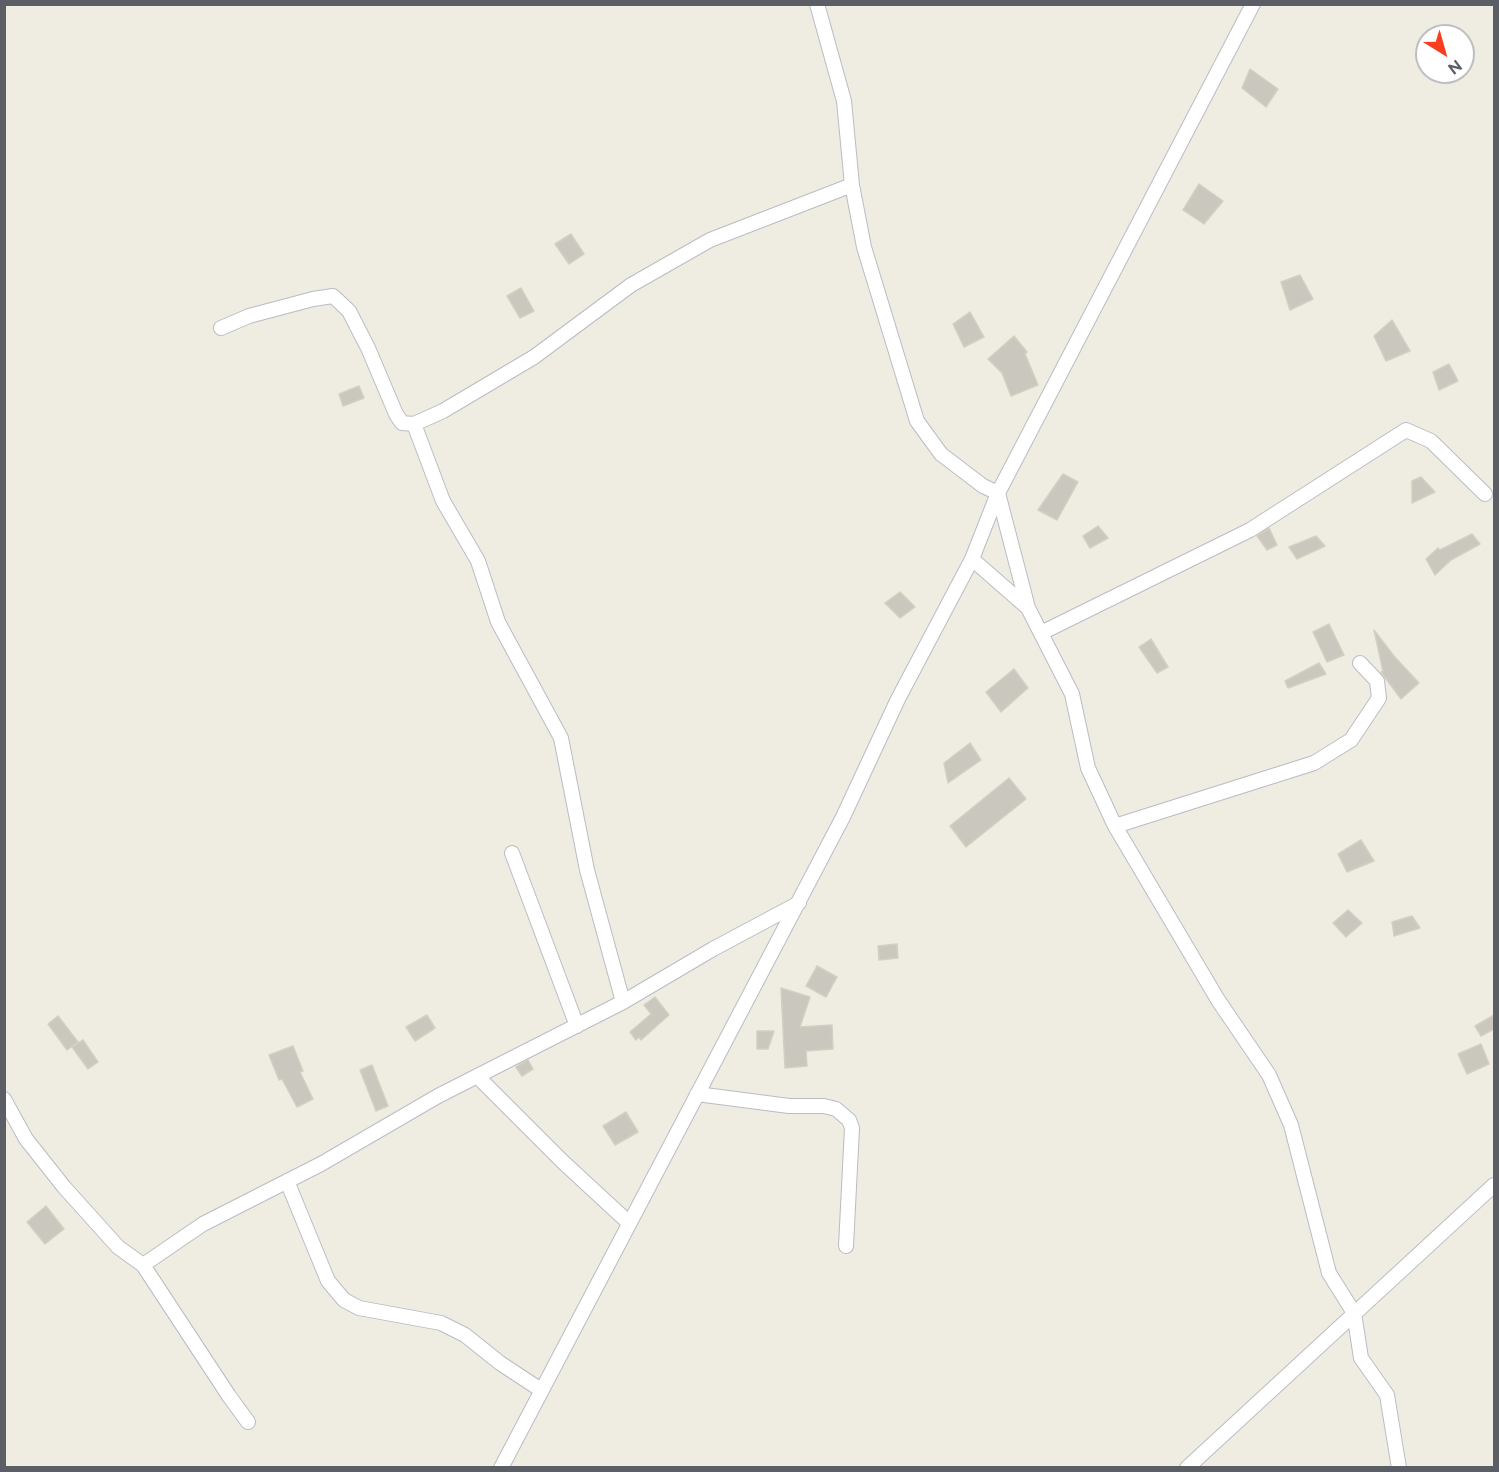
<!DOCTYPE html>
<html>
<head>
<meta charset="utf-8">
<style>
	body { margin:0 }
	#map { position:relative; width:1499px; height:1472px; overflow:hidden; background:#efede2; font-family:Raleway,sans-serif }
	canvas { display:block }
	.frame { position:absolute; inset:0; border:6px solid #5b5e65; pointer-events:none }
	.north { position:absolute; left:1415px; top:24px; width:60px; height:60px; box-sizing:border-box; background:#fff; border:2px solid #bdbfc1; border-radius:50%; rotate:143deg; font-size:16px; font-weight:700; line-height:24px; text-align:center; color:#5b5e65 }
	.north::after { content:''; display:block; margin:auto; width:21px; height:27px; background:#f83e1f; clip-path:polygon(50% 0,100% 100%,50% 72%,0 100%) }
</style>
</head>
<body>
<div id="map">
<canvas width="1499" height="1472"></canvas>
<div class="frame"></div>
<div class="north">N</div>
</div>
<script>
const ctx = document.querySelector('canvas').getContext('2d');
ctx.lineJoin = 'round';
function fillPath(path, color) { ctx.fillStyle = color; ctx.fill(path, 'evenodd'); }
const shape = rows => new Path2D(rows.map(r => 'M' + r).join(''));
function trace(path, color, width, dash) { ctx.strokeStyle = color; ctx.lineWidth = width; ctx.lineCap = dash ? 'butt' : 'round'; ctx.setLineDash(dash || []); ctx.stroke(path); }
const building = shape([
	[1250,69,1278,89,1266,107,1242,88,1250,69],
	[1199,184,1223,201,1204,224,1183,210,1199,184],
	[571,234,584,254,569,264,555,244,571,234],
	[1300,275,1313,299,1290,310,1281,282,1300,275],
	[521,288,534,311,520,318,507,296,521,288],
	[970,312,984,337,964,347,953,324,970,312],
	[1392,320,1410,351,1386,361,1374,336,1392,320],
	[1014,336,1027,352,1025,354,1038,385,1011,396,1002,373,988,359,1014,336],
	[1449,364,1458,381,1439,390,1433,372,1449,364],
	[359,386,364,398,343,406,339,394,359,386],
	[1063,474,1078,482,1057,520,1038,510,1063,474],
	[1421,477,1435,492,1412,503,1412,481,1421,477],
	[1098,526,1108,538,1090,548,1083,536,1098,526],
	[1269,528,1277,545,1267,550,1257,536,1269,528],
	[1472,534,1480,544,1451,560,1435,575,1426,559,1438,548,1440,550,1472,534],
	[1316,536,1325,546,1297,559,1289,547,1316,536],
	[900,592,915,607,900,618,885,603,900,592],
	[1329,624,1344,655,1327,662,1313,632,1329,624],
	[1374,630,1394,656,1419,683,1401,699,1381,672,1383,671,1374,630],
	[1151,639,1168,667,1157,673,1139,647,1151,639],
	[1319,663,1326,674,1288,688,1285,681,1319,663],
	[1014,669,1028,688,1001,712,986,692,1014,669],
	[970,743,981,760,948,783,944,763,970,743],
	[1009,778,1026,799,966,847,950,826,1009,778],
	[1361,840,1374,861,1347,872,1338,854,1361,840],
	[1348,910,1362,923,1346,937,1333,923,1348,910],
	[1412,916,1420,928,1394,936,1392,922,1412,916],
	[897,944,898,958,879,960,878,946,897,944],
	[817,966,837,977,826,997,806,986,817,966],
	[781,988,810,997,800,1027,832,1025,833,1049,806,1051,807,1066,785,1068,781,988],
	[655,997,669,1015,641,1040,639,1037,636,1040,630,1032,651,1014,644,1005,655,997],
	[427,1015,435,1028,415,1041,406,1027,427,1015],
	[1494,1015,1494,1029,1481,1036,1475,1026,1494,1015],
	[58,1016,78,1042,67,1050,48,1024,58,1016],
	[757,1031,774,1031,768,1049,757,1049,757,1031],
	[83,1040,98,1062,88,1069,72,1047,83,1040],
	[1481,1044,1489,1064,1467,1074,1458,1054,1481,1044],
	[293,1046,303,1071,300,1072,313,1099,297,1107,282,1079,279,1080,269,1055,293,1046],
	[528,1060,533,1069,522,1076,516,1067,528,1060],
	[372,1065,388,1106,376,1111,360,1070,372,1065],
	[626,1112,638,1132,615,1145,603,1126,626,1112],
	[46,1206,64,1229,45,1244,27,1222,46,1206]
]);
const minor = shape([
	[817,4,844,101,852,185,864,247,917,421,941,454,983,486,998,493,1028,608],
	[221,328,249,316,313,299,333,296,349,311,368,348,396,414,402,423,414,424,443,411,534,357,631,285,710,240,852,185],
	[414,424,443,501,478,561,498,622,561,738,587,870,623,1002],
	[972,559,1028,608,1072,694,1088,768,1115,826,1218,1000,1269,1075,1291,1125,1329,1273,1354,1313,1361,1358,1387,1395,1399,1468],
	[1041,633,1250,530,1406,430,1431,441,1485,494],
	[1115,826,1314,763,1351,740,1379,698,1377,681,1360,663],
	[512,853,577,1026],
	[477,1076,563,1162,628,1222],
	[697,1094,789,1106,824,1106,836,1109,849,1120,852,1128,846,1246],
	[4,1099,26,1139,64,1187,118,1247,143,1265,229,1396,248,1422],
	[287,1181,328,1281,344,1300,359,1308,441,1323,465,1335,500,1363,541,1390],
	[143,1265,203,1224,321,1164,438,1096,623,1002,713,949,799,903],
	[501,1468,843,817,898,699,972,559,998,493,1253,4],
	[1187,1468,1494,1185]
]);
fillPath(building, '#cac7bf');
trace(building, '#d4cfc0', 1.5);
trace(minor, '#babcc3', 16);
trace(minor, '#fff', 14);
</script>
</body>
</html>
